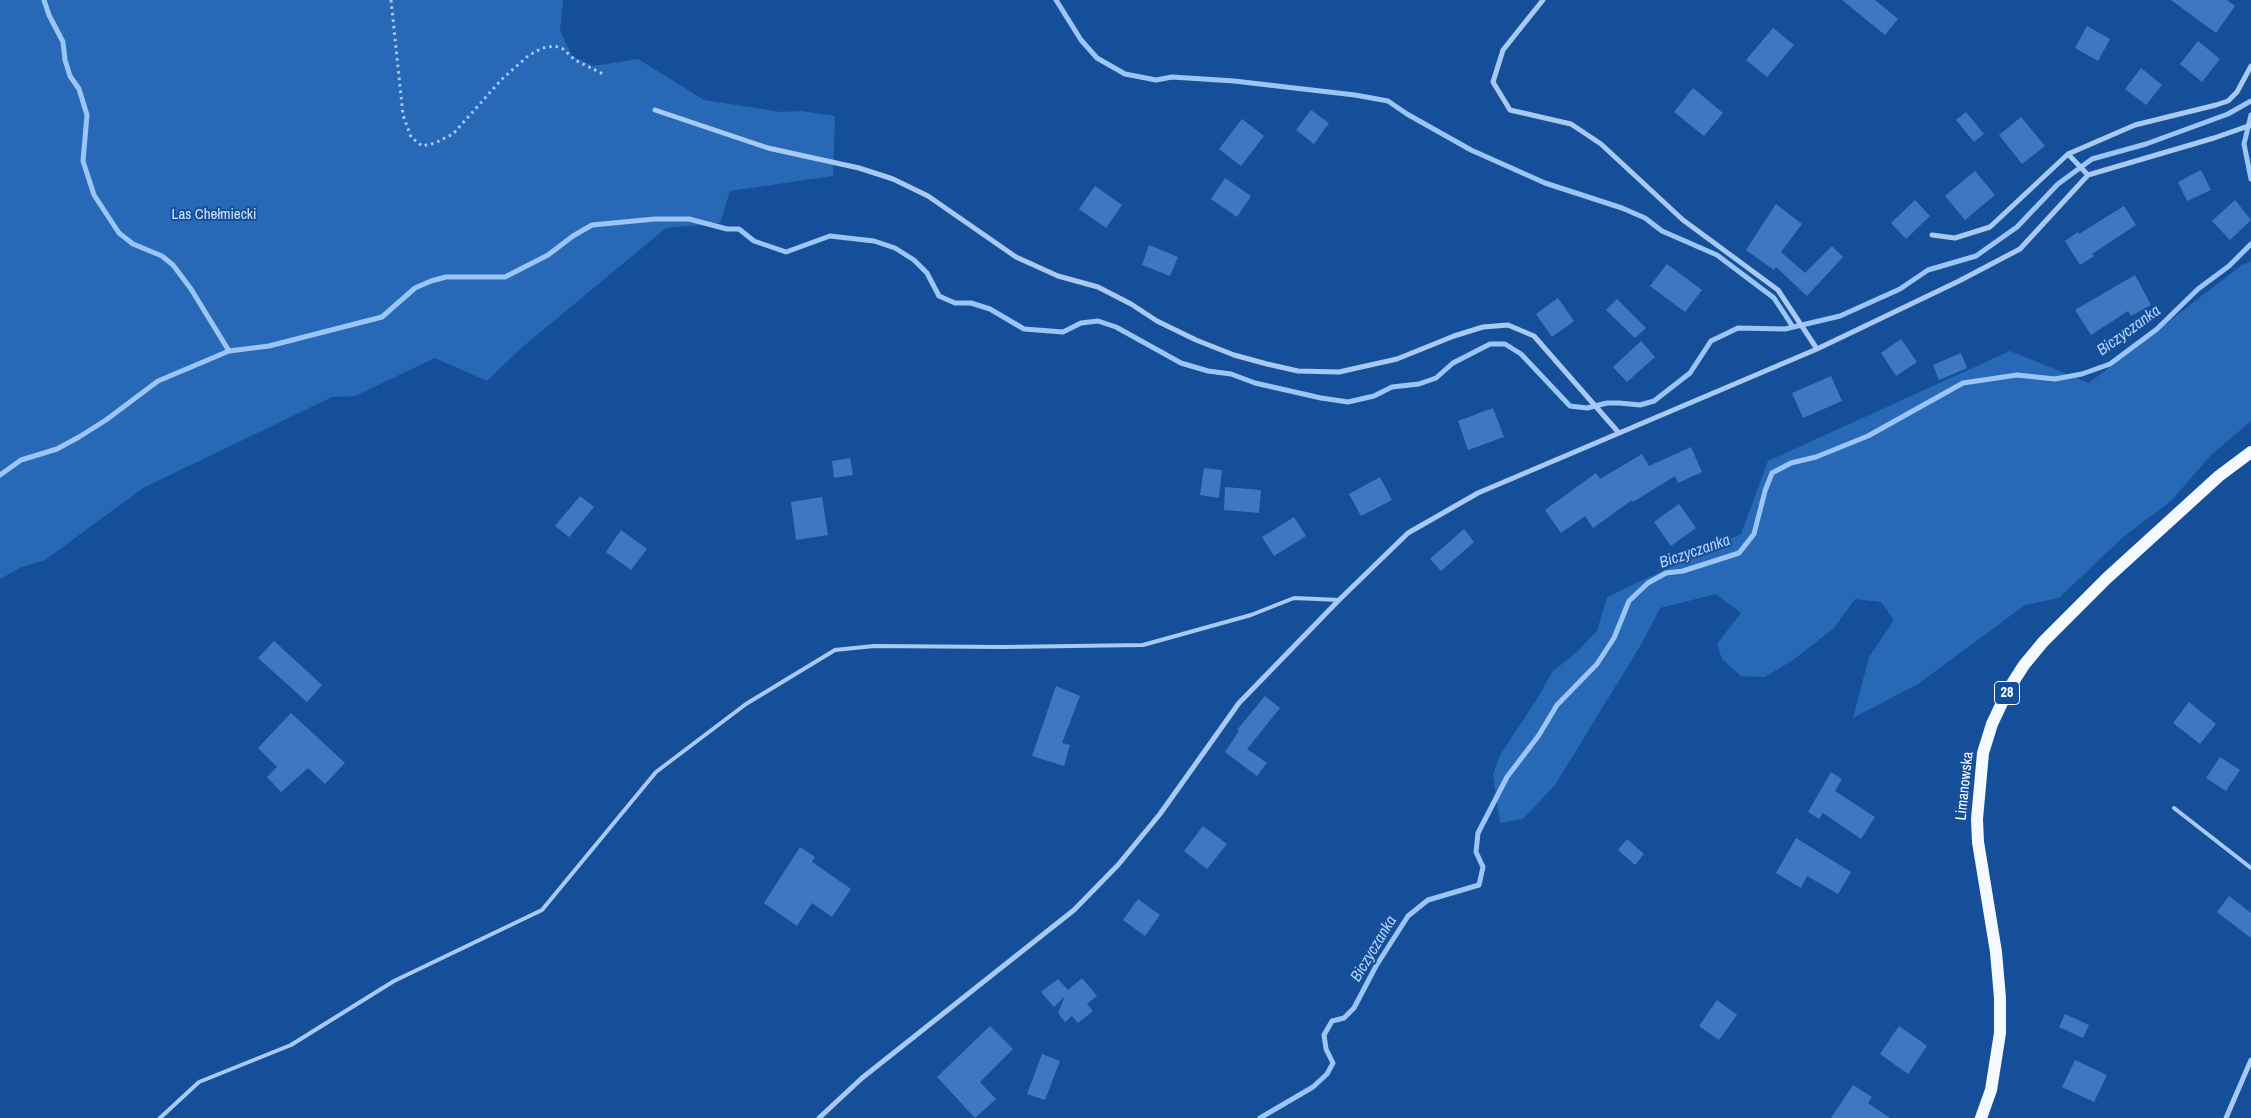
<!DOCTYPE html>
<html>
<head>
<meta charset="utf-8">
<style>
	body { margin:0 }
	canvas { display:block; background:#154f99 }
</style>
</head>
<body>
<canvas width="2251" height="1118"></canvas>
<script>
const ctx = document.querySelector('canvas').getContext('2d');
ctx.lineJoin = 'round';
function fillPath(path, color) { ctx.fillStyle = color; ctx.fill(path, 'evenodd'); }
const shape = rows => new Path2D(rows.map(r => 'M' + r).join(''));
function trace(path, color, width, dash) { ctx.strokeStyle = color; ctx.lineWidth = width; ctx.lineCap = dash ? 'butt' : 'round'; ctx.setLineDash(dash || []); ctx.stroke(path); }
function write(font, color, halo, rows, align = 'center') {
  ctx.font = font + ' "Archivo Narrow",sans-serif'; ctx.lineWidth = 4; ctx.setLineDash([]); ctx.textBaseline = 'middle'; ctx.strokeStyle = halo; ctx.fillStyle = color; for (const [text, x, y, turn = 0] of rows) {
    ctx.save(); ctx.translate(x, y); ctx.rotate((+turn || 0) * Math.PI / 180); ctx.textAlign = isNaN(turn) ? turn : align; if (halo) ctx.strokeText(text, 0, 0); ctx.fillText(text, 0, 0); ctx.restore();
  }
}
const green = shape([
	[0,0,563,0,560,31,572,56,593,66,638,59,704,100,781,112,802,111,835,116,833,176,730,191,720,223,666,228,520,349,487,381,435,358,355,396,332,397,143,488,45,560,22,567,0,579],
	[2251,262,2251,421,2210,456,2171,501,2123,537,2059,598,2025,605,1918,684,1853,718,1869,657,1894,620,1881,602,1855,599,1834,628,1793,660,1765,677,1741,676,1722,659,1717,644,1741,613,1716,594,1660,608,1642,643,1555,785,1523,819,1500,823,1493,775,1500,755,1537,699,1552,672,1577,652,1597,631,1607,597,1741,534,1768,461,2010,351,2089,383,2242,265]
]);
const stream = shape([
	[44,0,49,15,63,42,65,60,70,76,79,89,87,115,83,161,94,195,119,233,133,244,162,256,173,265,191,289,229,351],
	[1056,0,1081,40,1097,58,1125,74,1156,80,1172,77,1234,81,1355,95,1388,101,1407,114,1471,150,1545,183,1622,208,1645,218,1662,231,1717,255,1774,298,1793,327],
	[2251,115,2244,144,2251,179],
	[0,475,21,460,57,449,79,437,106,420,158,381,229,351,269,346,382,317,415,288,431,281,446,277,505,277,548,255,573,236,592,225,655,219,689,219,727,229,739,229,754,241,786,252,830,236,874,241,895,248,914,260,927,273,939,296,955,303,971,303,990,309,1024,329,1063,332,1081,323,1098,321,1116,327,1181,363,1208,371,1231,374,1255,383,1321,398,1348,402,1374,396,1392,387,1419,384,1436,378,1453,363,1490,344,1505,344,1521,354,1570,406,1587,408,1607,403,1619,403,1640,405,1654,401,1690,373,1711,341,1738,328,1785,329,1840,316,1900,289,1928,270,1976,256,2017,227,2058,184,2092,159,2146,144,2228,114,2251,101],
	[1260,1118,1313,1087,1327,1074,1333,1063,1326,1049,1324,1035,1332,1021,1344,1018,1354,1008,1376,966,1408,916,1428,900,1479,885,1483,867,1476,852,1478,833,1507,777,1539,735,1557,705,1597,664,1614,638,1629,601,1648,583,1666,573,1683,571,1739,553,1754,534,1765,491,1772,473,1791,463,1816,457,1868,436,1963,383,2017,375,2055,379,2082,374,2110,364,2157,329,2198,289,2229,266,2251,244]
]);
const building = shape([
	[1842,0,1875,0,1898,19,1885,35],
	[2171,0,2227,0,2235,6,2216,33],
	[2087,26,2110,39,2098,61,2075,48],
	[1773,28,1794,45,1767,77,1746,60],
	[2198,41,2220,59,2202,82,2180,64],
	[2141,68,2162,85,2146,105,2125,89],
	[1693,88,1723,113,1704,136,1674,112],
	[1311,110,1329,123,1314,144,1296,130],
	[1966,112,1984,134,1974,142,1956,120],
	[2021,117,2045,146,2022,164,1999,135],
	[1242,119,1264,136,1241,166,1219,149],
	[2201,170,2211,190,2187,201,2178,182],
	[1975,171,1995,195,1965,220,1945,196],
	[1225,178,1251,196,1237,217,1211,199],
	[1095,186,1122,205,1106,228,1079,209],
	[1915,200,1930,216,1906,239,1891,223],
	[2235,200,2251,220,2230,240,2212,221],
	[1776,204,1802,224,1781,252,1805,273,1832,246,1843,257,1807,296,1776,267,1774,270,1746,250],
	[2124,206,2136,225,2092,254,2094,256,2080,265,2065,241,2078,232,2079,234],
	[1149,245,1178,257,1170,276,1142,265],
	[1667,264,1702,290,1685,312,1650,286],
	[2135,275,2151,305,2131,316,2128,311,2091,335,2075,310],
	[1558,298,1574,321,1552,337,1536,314],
	[1617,299,1646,328,1635,338,1606,310],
	[1901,339,1917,362,1896,376,1881,353],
	[1641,341,1655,357,1627,382,1613,367],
	[1961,353,1967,368,1939,380,1933,365],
	[1831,376,1842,401,1803,418,1792,393],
	[1493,408,1504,437,1468,450,1458,421],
	[1691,447,1702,472,1678,483,1675,476,1633,502,1632,500,1593,528,1585,516,1561,533,1545,510,1596,473,1600,479,1642,454,1649,466],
	[850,458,853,475,834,478,832,461],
	[1204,468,1222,470,1219,498,1200,495],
	[1380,477,1392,500,1361,516,1349,494],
	[1225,487,1261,490,1259,513,1224,510],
	[580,496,594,507,569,537,555,526],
	[822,497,828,535,796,540,791,502],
	[1679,504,1696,528,1671,546,1654,522],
	[1294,517,1306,536,1274,556,1262,537],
	[1464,529,1474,542,1441,571,1430,559],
	[621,530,647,549,631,570,606,552],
	[274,641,322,685,307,702,258,658],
	[1056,686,1080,696,1062,743,1070,745,1064,766,1032,756],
	[1265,696,1280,708,1247,749,1267,763,1257,776,1225,752,1239,731,1237,730],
	[2189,702,2216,724,2200,744,2173,723],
	[291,713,345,763,325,784,308,768,281,792,267,777,277,767,258,748],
	[2220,757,2240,770,2226,791,2206,778],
	[1831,772,1842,779,1835,791,1875,817,1861,839,1823,813,1819,819,1808,812],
	[1203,826,1227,844,1207,869,1184,851],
	[1796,838,1851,872,1838,894,1807,876,1801,888,1776,873],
	[1627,839,1644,854,1635,865,1618,850],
	[800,847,815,857,812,862,851,889,832,917,812,903,797,926,764,903],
	[2229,896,2251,913,2251,938,2217,912],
	[1138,899,1160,915,1145,936,1123,920],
	[1082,978,1097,996,1087,1004,1093,1011,1078,1023,1072,1016,1065,1022,1058,1013,1065,996,1054,1007,1041,992,1058,979,1068,990],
	[1717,1000,1737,1015,1719,1040,1699,1026],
	[2065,1014,2089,1025,2083,1038,2059,1027],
	[990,1026,1013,1049,980,1082,996,1099,975,1118,937,1077],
	[1899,1026,1927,1046,1908,1074,1880,1054],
	[1042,1054,1060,1061,1045,1100,1027,1094],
	[2075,1060,2107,1075,2094,1102,2062,1087],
	[1853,1085,1872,1097,1868,1103,1890,1118,1831,1118]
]);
const path = shape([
	[391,0,403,115,411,137,422,146,435,143,453,134,502,79,528,56,542,48,555,46,563,49,575,60,605,75]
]);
const lane = shape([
	[2174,808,2251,868],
	[160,1118,199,1082,291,1045,394,981,542,910,656,772,746,704,835,650,874,646,1003,647,1143,645,1251,615,1294,598,1339,600]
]);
const street = shape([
	[1543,0,1503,50,1493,82,1510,110,1571,124,1601,144,1683,220,1778,290,1817,349],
	[655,110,768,148,859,168,893,179,928,196,1016,257,1058,276,1098,287,1131,304,1157,321,1196,340,1234,355,1267,364,1298,371,1339,372,1397,359,1454,336,1483,327,1508,325,1534,336,1619,433],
	[2068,154,2088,175],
	[1932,235,1955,238,1990,227,2068,154,2135,125,2216,105,2228,101,2237,92,2251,66],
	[819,1118,862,1078,1074,910,1118,865,1160,814,1239,703,1339,600,1408,533,1478,493,1817,349,1959,281,2020,249,2088,175,2214,138,2251,125],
	[2226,1118,2251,1060]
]);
const primary = shape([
	[1981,1118,1991,1090,2000,1033,2000,998,1996,952,1978,842,1977,819,1983,753,1992,724,2008,690,2024,665,2043,642,2107,578,2219,476,2251,452]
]);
const shields = [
	[2007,693,25]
];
const shieldNames = [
	["28",2007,693]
];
const parkNames = [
	["Las Chełmiecki",214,215]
];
const streetNames = [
	["Limanowska",1965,786,-84]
];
const waterNames = [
	["Biczyczanka",2129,331,-36],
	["Biczyczanka",1695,552,-19],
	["Biczyczanka",1374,949,-59]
];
fillPath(green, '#2869b7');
trace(stream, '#9bc5f5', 5);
fillPath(building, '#3d78c1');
trace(path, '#a8caf2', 3, [2.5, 4]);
trace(lane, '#a8caf2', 4);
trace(street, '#a8caf2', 5);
trace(primary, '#f4f8ff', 12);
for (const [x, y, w] of shields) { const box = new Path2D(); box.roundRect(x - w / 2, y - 11.5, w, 23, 4); ctx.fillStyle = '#154f99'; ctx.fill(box); trace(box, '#fff', 1); }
write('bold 14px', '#fff', null, shieldNames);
write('15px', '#d0e5fd', '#154f99', parkNames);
write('15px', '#fff', '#154f99', streetNames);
write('italic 16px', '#b5d4f9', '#154f99', waterNames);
</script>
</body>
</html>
